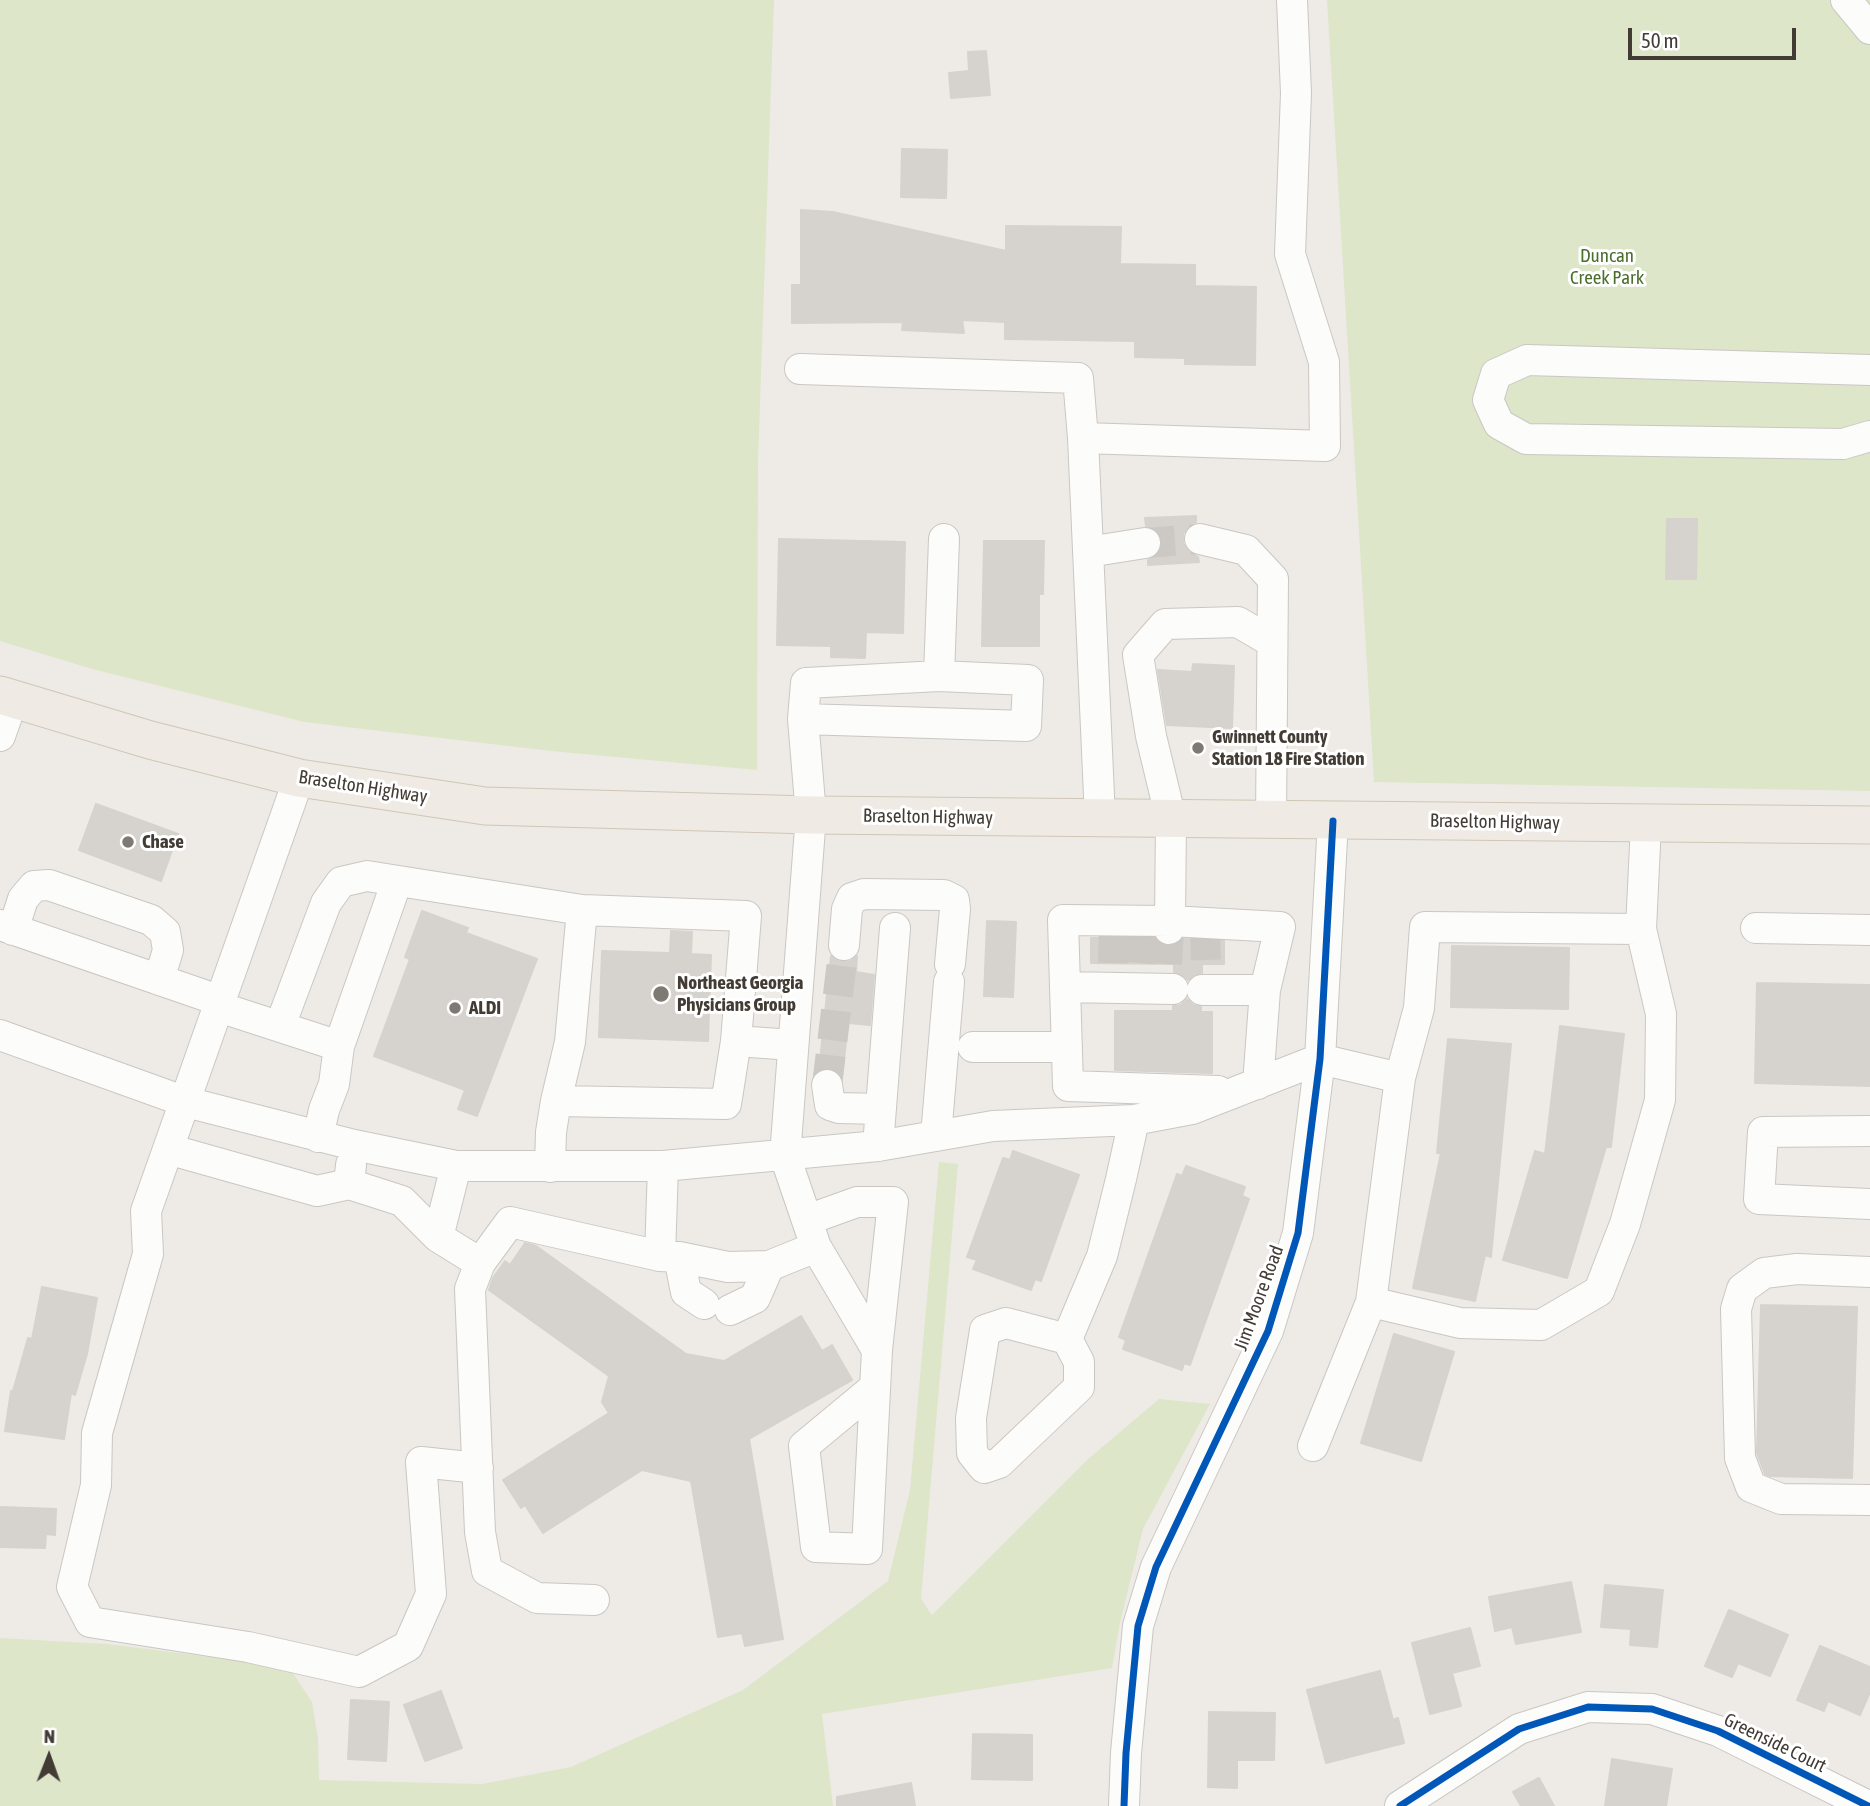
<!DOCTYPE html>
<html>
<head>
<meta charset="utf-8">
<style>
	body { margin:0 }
	#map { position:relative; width:1870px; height:1806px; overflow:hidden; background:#eeebe7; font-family:"Asap Condensed",sans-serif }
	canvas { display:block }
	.north { position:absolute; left:14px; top:1722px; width:70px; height:70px; -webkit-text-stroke:5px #fff; paint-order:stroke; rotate:1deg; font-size:19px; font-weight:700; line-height:28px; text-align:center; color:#423c35 }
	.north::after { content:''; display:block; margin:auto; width:24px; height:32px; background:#423c35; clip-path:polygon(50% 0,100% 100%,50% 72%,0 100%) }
	.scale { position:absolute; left:1628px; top:28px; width:168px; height:32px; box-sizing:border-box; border:4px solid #423c35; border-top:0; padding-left:9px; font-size:21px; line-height:24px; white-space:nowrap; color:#423c35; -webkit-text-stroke:5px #fff; paint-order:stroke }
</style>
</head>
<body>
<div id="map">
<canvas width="1870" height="1806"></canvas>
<div class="north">N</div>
<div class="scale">50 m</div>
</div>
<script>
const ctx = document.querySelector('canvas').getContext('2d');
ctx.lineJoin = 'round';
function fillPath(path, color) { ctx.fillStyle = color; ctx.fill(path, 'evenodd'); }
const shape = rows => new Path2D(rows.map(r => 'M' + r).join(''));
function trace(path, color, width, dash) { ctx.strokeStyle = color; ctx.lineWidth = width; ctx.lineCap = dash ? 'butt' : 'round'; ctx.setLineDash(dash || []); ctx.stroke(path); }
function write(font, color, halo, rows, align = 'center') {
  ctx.font = font + ' "Asap Condensed",sans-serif'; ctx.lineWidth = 6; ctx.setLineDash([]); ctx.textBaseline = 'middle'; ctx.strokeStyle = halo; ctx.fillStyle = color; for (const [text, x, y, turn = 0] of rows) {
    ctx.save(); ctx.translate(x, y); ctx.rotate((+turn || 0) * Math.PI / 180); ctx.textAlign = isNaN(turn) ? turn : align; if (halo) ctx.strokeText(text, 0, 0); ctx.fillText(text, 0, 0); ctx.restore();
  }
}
const green = shape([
	[0,0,774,0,758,462,757,770,551,751,304,722,92,669,0,641],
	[1327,0,1870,0,1870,791,1374,782],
	[939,1162,958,1164,921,1599,932,1615,1087,1460,1159,1399,1210,1404,1143,1529,1120,1623,1112,1668,822,1714,833,1806,0,1806,0,1638,107,1644,289,1667,312,1702,318,1739,319,1780,482,1784,571,1767,743,1690,888,1581,910,1490]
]);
const building = shape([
	[986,51,990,95,951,98,949,73,969,71,968,52,986,51],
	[902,149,947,150,946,198,901,197,902,149],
	[801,210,833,212,1006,251,1006,226,1121,227,1120,264,1195,265,1195,286,1256,287,1255,365,1185,364,1185,358,1135,357,1135,341,1005,339,1005,322,962,320,964,333,902,330,903,322,792,323,792,285,801,285,801,210],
	[1196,516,1196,522,1188,527,1183,534,1183,543,1189,552,1198,557,1199,562,1148,565,1148,560,1155,557,1161,550,1162,541,1158,532,1146,526,1145,518,1196,516],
	[1667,519,1697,519,1696,579,1666,579,1667,519],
	[779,539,905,542,903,633,866,632,865,658,831,657,831,646,777,645,779,539],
	[984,541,1044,541,1043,594,1039,594,1039,646,982,646,984,541],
	[1193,664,1234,666,1232,728,1167,725,1158,670,1192,672,1193,664],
	[96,804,178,834,161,881,79,850,96,804],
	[422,911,468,928,466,933,537,959,477,1116,458,1109,465,1090,374,1056,410,959,405,957,422,911],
	[987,921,1016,922,1013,997,984,996,987,921],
	[671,931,692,932,691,954,711,955,708,1041,599,1037,602,951,670,953,671,931],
	[1091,938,1155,938,1159,943,1168,946,1176,945,1183,939,1224,941,1224,964,1202,964,1202,973,1194,975,1188,980,1181,974,1174,972,1174,964,1091,963,1091,938],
	[1452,946,1569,948,1568,1009,1451,1007,1452,946],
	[831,956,843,962,851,961,857,956,856,972,874,975,870,1025,848,1023,842,1077,833,1069,819,1070,831,956],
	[1757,983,1870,985,1870,1086,1755,1083,1757,983],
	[1187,999,1193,1005,1201,1007,1201,1012,1212,1012,1212,1073,1115,1070,1115,1011,1173,1011,1173,1006,1181,1005,1187,999],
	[1560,1026,1624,1034,1611,1147,1606,1147,1567,1278,1503,1260,1535,1151,1545,1154,1560,1026],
	[1448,1039,1511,1044,1491,1257,1485,1255,1475,1301,1413,1288,1441,1153,1437,1153,1448,1039],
	[1013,1151,1079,1175,1041,1281,1035,1279,1031,1290,973,1269,977,1260,967,1257,1003,1158,1010,1160,1013,1151],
	[1186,1166,1245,1187,1242,1196,1249,1199,1190,1365,1184,1363,1182,1370,1123,1349,1126,1340,1119,1337,1177,1174,1182,1176,1186,1166],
	[525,1243,536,1246,686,1354,724,1361,801,1316,822,1351,832,1345,852,1380,749,1439,783,1639,745,1646,742,1633,718,1637,691,1481,642,1470,543,1533,525,1505,521,1508,503,1480,609,1413,602,1402,609,1376,489,1290,493,1278,505,1261,510,1265,525,1243],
	[42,1287,97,1298,87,1354,75,1395,71,1393,64,1439,5,1431,11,1391,13,1391,28,1338,32,1339,42,1287],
	[1761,1305,1857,1307,1852,1478,1770,1476,1765,1474,1757,1453,1761,1305],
	[1394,1334,1454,1352,1421,1461,1361,1443,1394,1334],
	[0,1507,56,1509,55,1535,46,1534,45,1548,0,1547,0,1507],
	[1571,1582,1581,1632,1516,1644,1512,1627,1495,1631,1489,1597,1571,1582],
	[1605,1585,1663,1590,1657,1647,1630,1645,1631,1629,1601,1627,1605,1585],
	[1729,1610,1788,1635,1770,1676,1738,1663,1732,1677,1705,1666,1729,1610],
	[1470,1628,1480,1666,1452,1673,1461,1706,1430,1714,1412,1643,1470,1628],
	[1820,1646,1870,1667,1870,1692,1860,1715,1828,1701,1824,1711,1797,1700,1820,1646],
	[1380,1671,1393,1720,1398,1718,1404,1743,1326,1763,1307,1690,1380,1671],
	[441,1691,462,1748,425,1761,404,1705,441,1691],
	[351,1700,389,1702,386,1761,348,1759,351,1700],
	[1209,1712,1275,1713,1274,1760,1237,1760,1237,1788,1208,1787,1209,1712],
	[973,1734,1032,1735,1032,1780,972,1779,973,1734],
	[1612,1759,1672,1769,1666,1806,1605,1806,1612,1759],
	[1539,1778,1554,1806,1521,1806,1513,1792,1539,1778],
	[911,1783,915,1806,837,1806,837,1797,911,1783]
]);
const minorTunnel = shape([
	[1145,543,1200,539],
	[1205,930,1206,964],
	[1113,963,1114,929],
	[1140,963,1143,929],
	[1167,964,1169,929],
	[827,1085,844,945]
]);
const minor = shape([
	[1846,0,1870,29],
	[800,369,1078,378,1083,438,1100,818],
	[1870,370,1527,360,1496,374,1488,400,1499,424,1526,439,1843,444,1870,436],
	[1083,438,1325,446,1324,362,1290,254,1296,93,1292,0],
	[1200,539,1246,550,1273,579,1271,820],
	[1088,552,1145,543],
	[939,676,944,539],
	[803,719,1026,726,1028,680,939,676,806,683,803,719,811,815,785,1156,816,1247,877,1350,867,1549,816,1547,804,1446,874,1388],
	[0,736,13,699],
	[299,778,168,1149,317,1191,349,1184],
	[0,925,221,1001],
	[1756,928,1870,930],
	[1169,929,1170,921,1280,927,1265,990,1258,1084],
	[13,930,23,899,34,886,49,885,151,920,165,932,168,950,159,980],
	[844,945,847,909,852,898,864,894,944,895,954,900,955,909,950,964],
	[1065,987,1173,989],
	[1202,990,1265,990],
	[219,1007,339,1046],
	[280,1026,326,903,341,882,367,876,582,910,746,916,736,1041,726,1104,556,1101,551,1132,550,1167],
	[0,1035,186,1102,354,1145,456,1166,663,1166,878,1146,993,1126,1134,1120,1192,1109,1320,1059,1400,1078,1419,1008,1425,927,1641,929],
	[736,1041,793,1045],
	[973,1047,1067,1047],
	[827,1085,830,1105,839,1108,881,1109],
	[1218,1091,1068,1086,1063,920,1170,921,1171,819,1151,736,1138,655,1165,624,1238,622,1272,642],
	[556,1101,570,1042,582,910],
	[1870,1131,1763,1132,1759,1199,1870,1204],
	[936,1136,949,982],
	[318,1137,324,1110,334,1084,339,1046,397,881],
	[878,1146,895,928],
	[168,1149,146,1211,148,1254,97,1433,96,1485,72,1587,90,1622,248,1647,359,1672,408,1646,431,1594,421,1462,478,1468],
	[351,1165,349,1184,402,1201,438,1237],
	[456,1166,438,1237,480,1263],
	[807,1220,857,1202,893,1202,877,1350],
	[660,1256,663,1166],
	[679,1257,686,1292,704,1304],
	[1870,1272,1797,1269,1764,1273,1742,1289,1736,1309,1740,1458,1751,1487,1781,1499,1870,1500],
	[1371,1302,1460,1323,1541,1325,1599,1291,1625,1224,1660,1100,1661,1014,1641,929,1646,824],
	[730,1310,755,1298,769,1266],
	[1067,1339,1079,1362,1079,1387,999,1463,984,1468,972,1453,971,1418,985,1330,1006,1323,1067,1339,1102,1256,1121,1179,1134,1120],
	[1313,1446,1371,1302,1400,1078],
	[594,1600,537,1598,487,1571,480,1532,470,1289,480,1263,510,1222,660,1256,679,1257,728,1267,769,1266,816,1247],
	[1124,1806,1126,1753,1138,1626,1156,1567,1268,1331,1298,1233,1320,1059,1333,821],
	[1400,1806,1519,1729,1588,1707,1652,1709,1718,1731,1868,1806]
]);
const major = shape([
	[0,695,150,740,299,778,485,806,811,815,1870,825]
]);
const cycleway = shape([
	[1124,1806,1126,1753,1138,1626,1156,1567,1268,1331,1298,1233,1320,1059,1333,821],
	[1400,1806,1519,1729,1588,1707,1652,1709,1718,1731,1868,1806]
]);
const markers = [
	[1198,748,7,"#7e7973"],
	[128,842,7,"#7e7973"],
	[661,994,9,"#7e7973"],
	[455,1008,7,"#7e7973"]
];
const parkNames = [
	["Duncan",1607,256],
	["Creek Park",1607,278]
];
const poiNames = [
	["Gwinnett County",1212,737],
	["Station 18 Fire Station",1212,759],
	["Chase",142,842],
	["Northeast Georgia",677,983],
	["Physicians Group",677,1005],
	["ALDI",469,1008]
];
const streetNames = [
	["Braselton Highway",363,787,9],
	["Braselton Highway",928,817,1],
	["Braselton Highway",1495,822,1],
	["Jim Moore Road",1259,1298,-70],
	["Greenside Court",1775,1743,26]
];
fillPath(green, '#dde6c9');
fillPath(building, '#d6d2ce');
trace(building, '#d6d2cd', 2);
trace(minorTunnel, '#ccc8c3', 30, [30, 15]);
trace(minor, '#cac7c3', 32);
trace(major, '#cfc6b6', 39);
trace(minor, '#fcfcfb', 30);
trace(major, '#efeae3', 37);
trace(cycleway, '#0057b8', 7);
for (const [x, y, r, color] of markers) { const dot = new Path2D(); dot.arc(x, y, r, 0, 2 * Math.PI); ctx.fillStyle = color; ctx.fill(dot); trace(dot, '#fff', 2.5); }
write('19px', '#4a6f2d', '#fff', parkNames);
write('bold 19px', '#423c35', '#fff', poiNames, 'left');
write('19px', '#423c35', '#fff', streetNames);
</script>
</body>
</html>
